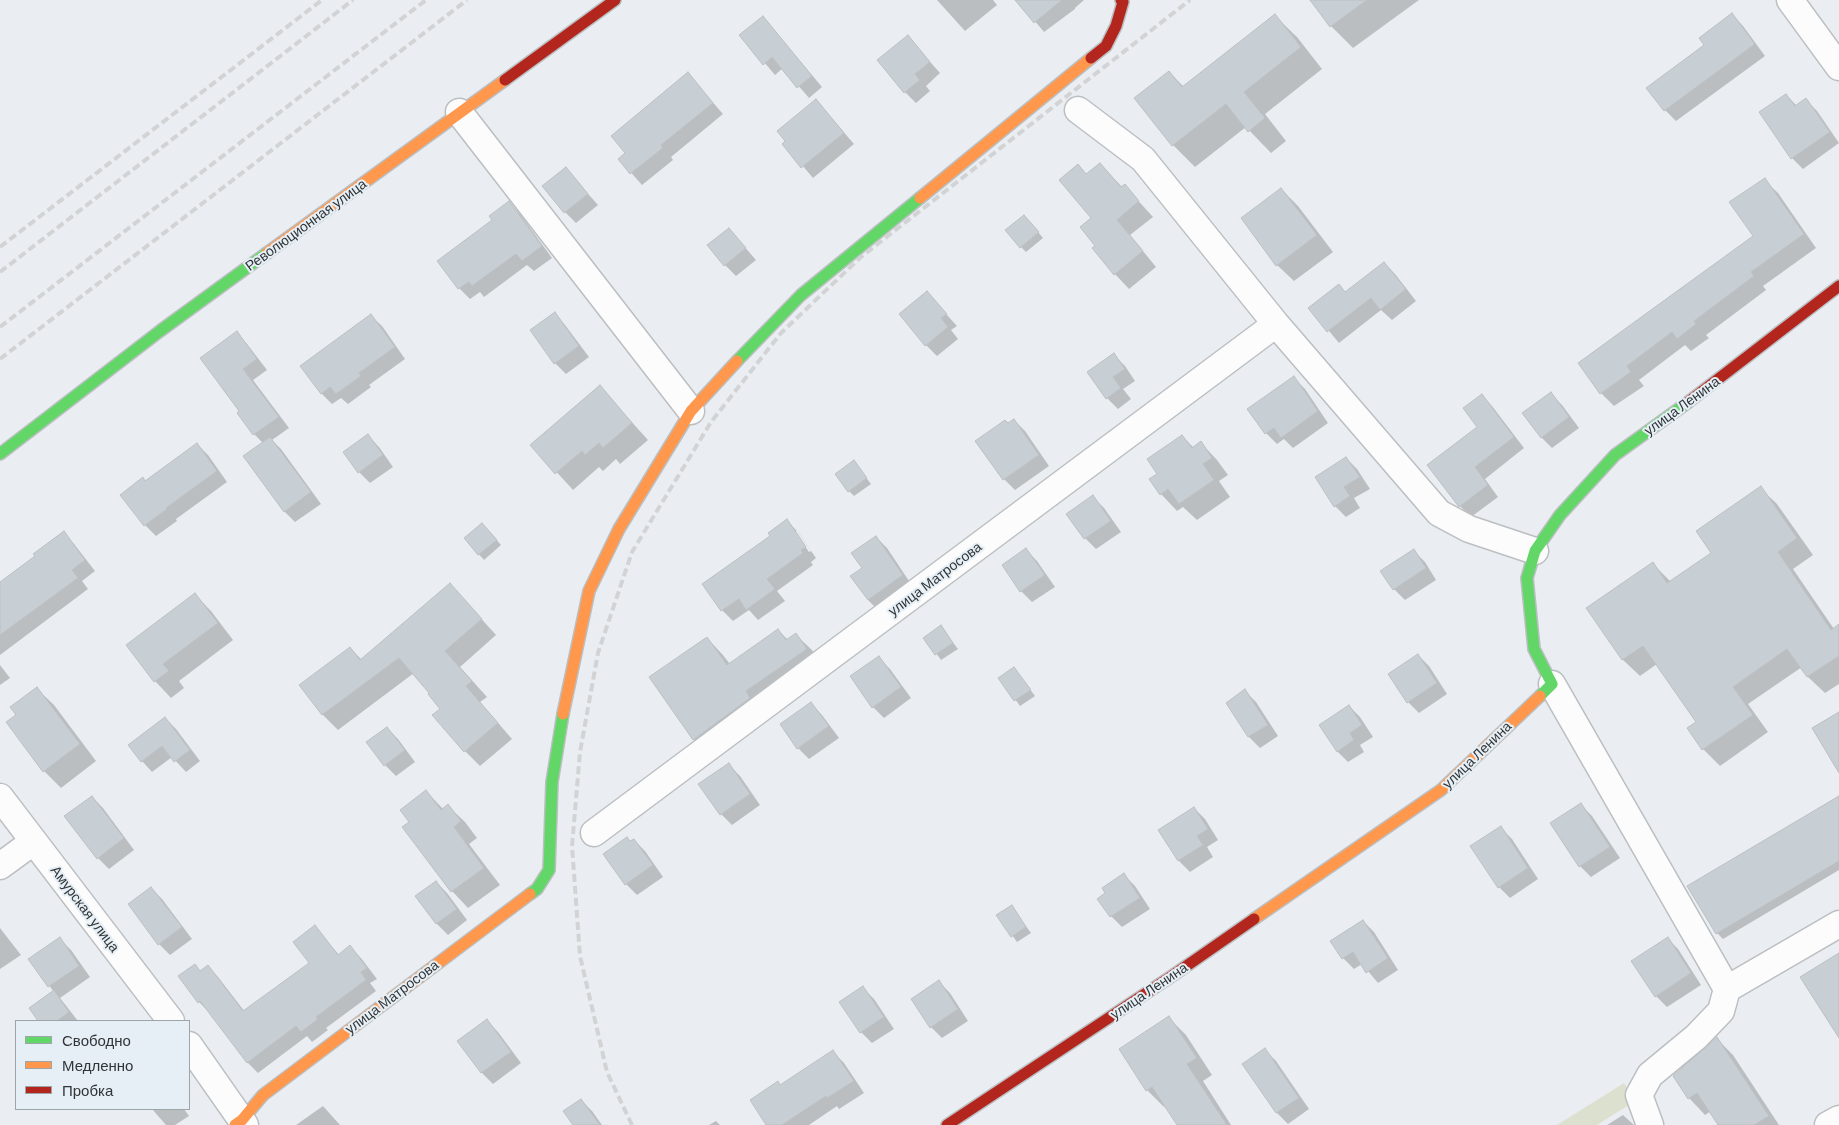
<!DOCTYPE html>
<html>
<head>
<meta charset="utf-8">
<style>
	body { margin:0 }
	#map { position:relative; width:1839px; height:1125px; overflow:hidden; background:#eaeef2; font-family:Barlow,sans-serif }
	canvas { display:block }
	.legend { position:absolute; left:15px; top:1020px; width:175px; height:90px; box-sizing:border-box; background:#e6eff5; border:1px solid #9ea5a9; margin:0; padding:6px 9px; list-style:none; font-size:15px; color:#313537 }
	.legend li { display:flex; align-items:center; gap:10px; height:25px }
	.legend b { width:25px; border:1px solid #9ea5a9 }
</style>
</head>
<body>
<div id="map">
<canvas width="1839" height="1125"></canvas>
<ul class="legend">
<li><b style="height:6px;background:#63d668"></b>Свободно</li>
<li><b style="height:6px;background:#ff974d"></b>Медленно</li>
<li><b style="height:6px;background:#b3261e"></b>Пробка</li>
</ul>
</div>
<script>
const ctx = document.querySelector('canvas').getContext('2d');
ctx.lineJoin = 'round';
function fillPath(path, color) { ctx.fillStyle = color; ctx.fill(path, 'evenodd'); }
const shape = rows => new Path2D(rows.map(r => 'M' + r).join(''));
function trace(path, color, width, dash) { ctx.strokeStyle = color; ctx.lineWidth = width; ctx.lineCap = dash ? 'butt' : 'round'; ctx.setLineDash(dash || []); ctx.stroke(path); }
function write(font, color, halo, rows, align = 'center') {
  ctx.font = font + ' Barlow,sans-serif'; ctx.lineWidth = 4; ctx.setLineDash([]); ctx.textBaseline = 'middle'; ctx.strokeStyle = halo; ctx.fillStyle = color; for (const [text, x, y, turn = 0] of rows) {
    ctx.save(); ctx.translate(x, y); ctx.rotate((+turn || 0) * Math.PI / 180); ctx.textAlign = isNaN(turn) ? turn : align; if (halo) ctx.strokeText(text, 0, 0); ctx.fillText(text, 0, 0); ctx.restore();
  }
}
const green = shape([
	[1624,1083,1635,1101,1597,1125,1557,1125]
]);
const shadow = shape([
	[937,0,993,0,997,5,965,31],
	[1017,0,1084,0,1075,8,1075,9,1044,32],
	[1312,0,1419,0,1353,48,1331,26],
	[1732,15,1743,26,1765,56,1676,121,1665,110,1706,45],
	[1275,16,1297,37,1322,69,1265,114,1286,141,1271,153,1246,127,1195,167,1173,145,1136,98,1169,72,1184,87],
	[763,17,822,87,809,98,783,68,775,75,741,35],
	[908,37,940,73,926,86,930,91,916,103,905,92],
	[688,74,723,114,671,157,673,160,642,185,619,159,627,154],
	[1786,95,1797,106,1806,100,1817,111,1839,143,1803,169,1792,158],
	[816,100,854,144,813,178,784,144],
	[1100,164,1122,187,1124,185,1153,217,1130,235,1156,267,1129,289,1115,274,1096,246,1093,219,1078,166,1087,175],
	[566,169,598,205,576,223,565,212],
	[1764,180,1778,193,1816,248,1763,286,1766,290,1706,335,1709,338,1691,351,1685,345,1639,380,1644,386,1614,406,1601,393,1580,364,1754,236],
	[1281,189,1298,206,1333,252,1294,281,1277,265],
	[509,203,520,214,552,258,534,271,527,265,484,297,480,292,470,299,459,288,493,221],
	[1029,221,1043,238,1026,252,1021,247],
	[729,229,756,260,736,276,725,265],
	[1384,263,1395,274,1416,301,1392,320,1381,310,1339,343,1310,308,1339,286,1346,293],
	[927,293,957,326,951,330,958,339,937,356,926,345],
	[554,314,565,325,589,357,566,374,555,363],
	[371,316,382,326,405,359,369,385,371,387,348,404,341,398,332,404,321,393],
	[236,333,247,344,267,370,253,380,289,428,272,440,281,449,321,504,295,522,284,511,263,443,254,434,241,411],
	[1114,355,1125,366,1135,381,1123,389,1131,399,1118,409,1107,398],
	[1294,378,1305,389,1328,423,1293,448,1284,439,1277,444,1266,433],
	[600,387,648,440,620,464,616,459,603,471,599,467,573,490,532,445],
	[1551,394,1562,405,1579,428,1552,448,1541,437],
	[1481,395,1492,406,1524,448,1485,479,1498,497,1471,517,1460,506,1479,427],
	[1014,420,1025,431,1049,466,1015,490,1004,479,1008,424],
	[368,436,379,447,393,467,370,483,359,472,345,452],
	[1182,436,1194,448,1201,443,1217,460,1228,475,1219,481,1230,497,1197,520,1183,507,1177,511,1161,494,1159,474],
	[197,444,208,455,227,482,176,519,177,521,156,536,145,525,146,482],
	[1346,458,1357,469,1370,489,1354,498,1360,508,1346,517,1335,506],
	[854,462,871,484,854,496,849,491],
	[1760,488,1777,504,1813,555,1793,569,1834,629,1839,626,1839,684,1825,693,1808,677,1802,667,1748,704,1768,732,1720,766,1703,749,1689,729,1698,723,1657,664,1640,676,1623,660,1588,609,1653,564,1671,582,1713,553],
	[1093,497,1104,508,1121,532,1096,549,1085,538,1068,514],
	[787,521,798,532,816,558,811,562,813,565,777,591,785,601,758,620,749,610,733,621,722,610,772,536],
	[794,531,797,531,811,551,809,552],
	[487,529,501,545,484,560,465,539],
	[63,533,74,544,95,571,82,581,88,589,0,655,0,584,37,556],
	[876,537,887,548,913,587,879,611,868,600,863,568],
	[1026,550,1037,561,1055,587,1032,602,1021,591,1003,566],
	[1414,551,1425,562,1436,580,1405,600,1394,589],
	[450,584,496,635,460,667,487,697,480,702,512,739,480,766,465,751,442,709,414,673,338,730,323,715,301,685,350,648,362,660],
	[195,595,211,611,233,640,179,681,184,688,171,698,155,681],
	[941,627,958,649,941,660,925,638],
	[778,630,788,640,796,635,812,650,822,665,710,755,694,740,650,678,707,638,722,654,730,664],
	[1418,655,1429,666,1447,694,1419,713,1408,702],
	[879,658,890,669,911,698,884,718,873,707],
	[0,665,10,678,0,685],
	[1014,668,1035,696,1020,706,1000,678],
	[37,689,54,705,96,761,61,788,44,771,8,723,18,715],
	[1245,691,1256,702,1278,736,1260,748,1249,737,1227,703],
	[811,704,822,715,839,738,809,759,798,748],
	[1349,706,1360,717,1373,737,1360,745,1364,752,1348,762,1337,751],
	[165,718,176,729,200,761,186,772,172,757,152,772,142,761],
	[387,728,398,739,415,762,396,776,385,765],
	[729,765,740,776,760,805,732,825,721,814],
	[426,791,443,809,448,806,465,822,477,838,469,844,500,885,468,908,452,891,411,823],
	[92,797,103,808,134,850,109,869,98,858],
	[1839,797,1839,870,1723,939,1717,933],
	[1581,805,1592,816,1620,858,1591,877,1580,866],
	[1194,808,1205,819,1218,840,1207,847,1213,857,1190,872,1179,861,1159,831],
	[1501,828,1512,839,1538,879,1510,898,1499,887],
	[634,840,645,851,663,877,637,895,626,884,631,842],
	[1124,875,1135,886,1150,909,1122,927,1111,916],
	[436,882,447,893,467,920,448,935,437,924,417,897],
	[151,888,162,899,192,939,170,955,159,944],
	[1012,907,1031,933,1017,942,998,915],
	[1363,921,1374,932,1398,970,1378,983,1362,964,1354,969,1343,958],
	[315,927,339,955,350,947,361,958,377,979,370,983,376,991,326,1028,328,1030,312,1042,307,1036,258,1073,247,1062,209,1012,199,1002,194,965,201,972,208,967,218,977,245,1012,310,963],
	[0,928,21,955,0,969],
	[1667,938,1678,949,1701,985,1667,1007,1656,996],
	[60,939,71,950,90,977,60,998,78,1021,40,1021,31,1008,54,992,30,960],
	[939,982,950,993,968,1021,942,1038,931,1027],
	[863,988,874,999,894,1029,872,1043,861,1032],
	[1169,1018,1186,1035,1212,1075,1203,1081,1231,1125,1178,1125,1165,1105,1164,1107,1147,1090],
	[487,1021,498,1032,521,1063,493,1084,482,1073,459,1041],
	[1717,1039,1733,1055,1779,1125,1720,1125,1711,1111,1705,1115,1689,1098],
	[1265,1050,1276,1061,1309,1109,1288,1124,1277,1113,1244,1064],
	[833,1052,844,1063,864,1093,839,1109,837,1106,809,1125,768,1125,778,1082,781,1086],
	[581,1100,592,1111,602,1125,575,1125],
	[323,1106,340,1125,296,1125],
	[152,1109,184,1109,189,1116,175,1125,166,1125],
	[1623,1115,1634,1125,1607,1125],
	[716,1121,720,1125,709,1125]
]);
const building = shape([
	[1015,0,1062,0,1034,23,1015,0],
	[1310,0,1367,0,1330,27,1310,0],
	[1732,13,1755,44,1664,111,1646,88,1704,45,1699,38,1732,13],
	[1275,14,1301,47,1244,92,1265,118,1248,132,1226,104,1172,146,1134,98,1169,71,1182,87,1275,14],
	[763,16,812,76,797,88,772,57,763,65,739,35,763,16],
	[908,35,930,62,915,74,920,80,904,93,877,60,908,35],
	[688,72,713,103,661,145,663,148,630,174,618,159,625,153,611,136,688,72],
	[1786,94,1795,106,1806,98,1830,132,1791,159,1759,112,1786,94],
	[816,99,844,133,801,168,782,144,785,141,777,131,816,99],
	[1100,163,1121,187,1125,184,1139,201,1117,220,1143,251,1114,275,1092,248,1095,246,1080,227,1091,218,1059,180,1078,164,1086,174,1100,163],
	[566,167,588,194,564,213,542,186,566,167],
	[1765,178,1804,234,1751,272,1754,276,1694,321,1696,324,1677,339,1672,332,1627,366,1631,372,1600,394,1578,363,1753,236,1729,202,1765,178],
	[1281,188,1317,235,1276,266,1241,218,1281,188],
	[509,201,542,246,522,261,516,254,472,286,469,282,458,289,437,261,492,220,489,216,509,201],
	[1024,215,1039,232,1020,248,1005,230,1024,215],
	[729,228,746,248,724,266,707,245,729,228],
	[1384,262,1406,289,1380,310,1371,298,1327,332,1308,308,1339,284,1345,292,1384,262],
	[927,291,947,314,941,318,948,327,925,346,899,314,927,291],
	[555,312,579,346,554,364,530,330,555,312],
	[371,314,395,347,359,373,361,376,336,394,330,387,321,394,300,366,371,314],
	[237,331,257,359,243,369,279,417,253,435,237,413,239,411,200,358,237,331],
	[1114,353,1125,369,1113,377,1121,388,1106,399,1087,372,1114,353],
	[1294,376,1318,411,1281,438,1274,428,1265,434,1247,409,1294,376],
	[600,385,632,423,603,448,599,443,585,455,582,451,555,474,530,445,600,385],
	[1551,392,1569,417,1541,438,1522,413,1551,392],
	[1482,394,1514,437,1475,467,1488,485,1459,507,1427,465,1477,427,1463,408,1482,394],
	[1014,419,1039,455,1003,480,975,441,1005,420,1008,423,1014,419],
	[368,434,383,455,358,473,343,452,368,434],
	[1182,435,1192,448,1201,441,1212,458,1203,464,1214,480,1179,504,1168,489,1160,495,1149,479,1157,474,1147,459,1182,435],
	[270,437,311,492,284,512,243,456,270,437],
	[197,443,217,471,166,508,167,509,144,526,120,495,143,477,145,481,197,443],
	[1346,457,1360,477,1344,487,1350,496,1334,507,1315,477,1346,457],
	[854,460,867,478,848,492,835,474,854,460],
	[1761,486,1797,538,1778,552,1831,630,1839,624,1839,656,1807,677,1787,649,1733,687,1753,715,1702,750,1687,728,1696,722,1643,646,1622,660,1586,608,1653,562,1667,583,1711,553,1696,531,1761,486],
	[1093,495,1111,521,1084,539,1066,514,1093,495],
	[787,519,806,547,801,550,803,553,767,579,775,589,746,610,739,599,721,611,702,584,770,536,768,533,787,519],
	[482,523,497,540,478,555,464,538,482,523],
	[64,531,85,560,72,570,78,578,0,635,0,582,35,556,33,554,64,531],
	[876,536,903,575,868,600,850,576,862,568,851,553,876,536],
	[1026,548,1045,575,1020,592,1002,565,1026,548],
	[1414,549,1426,568,1393,590,1380,571,1414,549],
	[450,583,482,619,445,651,472,681,466,686,498,723,464,752,432,715,440,709,428,694,429,693,399,658,322,715,299,685,350,647,360,660,450,583],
	[195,593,218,623,163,664,169,671,154,682,126,645,195,593],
	[941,625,953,643,935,655,923,638,941,625],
	[778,629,786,640,796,633,807,649,746,691,750,698,693,740,649,677,707,637,727,665,778,629],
	[1418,654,1437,683,1407,703,1388,674,1418,654],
	[879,656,901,687,872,708,850,676,879,656],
	[1014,667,1031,690,1014,701,998,678,1014,667],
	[37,687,80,744,43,772,6,722,16,715,10,707,37,687],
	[1245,689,1268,725,1248,737,1226,703,1245,689],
	[811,702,829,726,797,749,780,724,811,702],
	[1349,705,1362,725,1350,733,1354,740,1337,752,1319,725,1349,705],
	[1839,712,1839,773,1812,728,1839,712],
	[165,717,190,750,174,762,162,746,141,762,128,745,165,717],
	[387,727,405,750,384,766,366,742,387,727],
	[729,763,750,794,720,815,698,784,729,763],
	[426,790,441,810,448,804,461,821,454,827,484,868,451,892,402,827,409,822,400,810,426,790],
	[92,796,124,838,97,859,64,816,92,796],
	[1839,796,1839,861,1716,934,1687,886,1839,796],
	[1581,803,1610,847,1579,867,1550,823,1581,803],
	[1194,807,1208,829,1197,836,1203,845,1178,861,1158,830,1194,807],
	[1501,826,1528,868,1498,888,1470,846,1501,826],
	[627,837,630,841,634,839,653,865,625,885,603,854,627,837],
	[1124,873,1140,898,1110,917,1097,899,1105,893,1102,888,1124,873],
	[436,881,457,909,436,924,415,896,436,881],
	[151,887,182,927,158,945,128,904,151,887],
	[1012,905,1026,927,1011,937,996,915,1012,905],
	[1363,920,1388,958,1366,973,1353,952,1342,959,1330,941,1363,920],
	[315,925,338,955,350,945,367,968,361,972,366,980,316,1017,318,1019,301,1032,296,1026,247,1063,200,1001,198,1003,178,976,195,964,200,971,208,965,243,1011,309,963,293,942,315,925],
	[60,937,79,966,48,987,28,959,60,937],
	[1668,937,1691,973,1655,997,1631,961,1668,937],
	[1839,953,1839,1038,1800,977,1839,953],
	[939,980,958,1009,930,1028,911,999,939,980],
	[863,986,884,1017,860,1033,839,1002,863,986],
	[54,990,69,1012,57,1021,38,1021,29,1008,54,990],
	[1169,1016,1197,1058,1187,1064,1227,1125,1177,1125,1152,1087,1146,1091,1119,1049,1169,1016],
	[487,1019,511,1052,481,1073,457,1041,487,1019],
	[1717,1037,1769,1116,1754,1125,1718,1125,1697,1093,1688,1099,1673,1076,1717,1037],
	[1265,1048,1299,1098,1276,1113,1242,1064,1265,1048],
	[833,1050,854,1081,827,1098,826,1096,782,1125,766,1125,750,1100,778,1081,780,1085,833,1050],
	[581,1099,600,1125,573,1125,563,1111,581,1099]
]);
const street = shape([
	[1790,0,1839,67],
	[1078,110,1143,159,1276,324,1439,513,1469,529,1535,551],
	[459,112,691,411],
	[1552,684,1727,989,1839,924],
	[0,797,171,1021],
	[594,833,1276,324],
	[0,866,33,842],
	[189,1045,245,1125],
	[1650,1125,1639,1095,1650,1075,1696,1037,1721,1011,1727,989],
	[1828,1125,1839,1119]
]);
const fast = shape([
	[737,361,801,295,920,198],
	[0,454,160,331,267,253],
	[1540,696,1552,684,1534,649,1527,578,1535,551,1560,515,1615,455,1687,403],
	[530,894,537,889,549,870,552,782,563,714]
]);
const slow = shape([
	[920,198,1091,58],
	[267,253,505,80],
	[563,714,589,591,619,529,691,411,737,361],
	[1254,919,1441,790,1540,696],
	[235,1125,242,1120,263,1095,530,894]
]);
const jam = shape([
	[1091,58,1106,46,1116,26,1123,2,1121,0],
	[505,80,615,0],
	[1687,403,1839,286],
	[947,1125,1172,976,1254,919]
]);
const rail = shape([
	[0,247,322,0],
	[0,272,353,0],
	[0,327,426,0],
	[0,359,467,0],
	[632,1125,607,1072,580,956,572,846,580,752,598,653,632,552,711,422,781,333,861,257,1190,0]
]);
const streetNames = [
	["Революционная улица",306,225,-36],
	["улица Ленина",1682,406,-36],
	["улица Матросова",935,579,-37],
	["улица Ленина",1477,755,-44],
	["Амурская улица",85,909,53],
	["улица Ленина",1149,991,-34],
	["улица Матросова",392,997,-37]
];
fillPath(green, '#dce0cf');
fillPath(shadow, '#0003');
fillPath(building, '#c7cfd5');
trace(building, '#bcbfc2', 1);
trace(street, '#bbbfc1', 29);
trace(fast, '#bbbfc1', 14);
trace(slow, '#bbbfc1', 14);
trace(jam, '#bbbfc1', 14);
trace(street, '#fcfcfd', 26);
trace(fast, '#63d668', 11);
trace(slow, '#ff974d', 11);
trace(jam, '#b3261e', 11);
trace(rail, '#d1d3d4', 4, [8, 4]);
write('14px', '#313537', '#e6eff5', streetNames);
</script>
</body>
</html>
